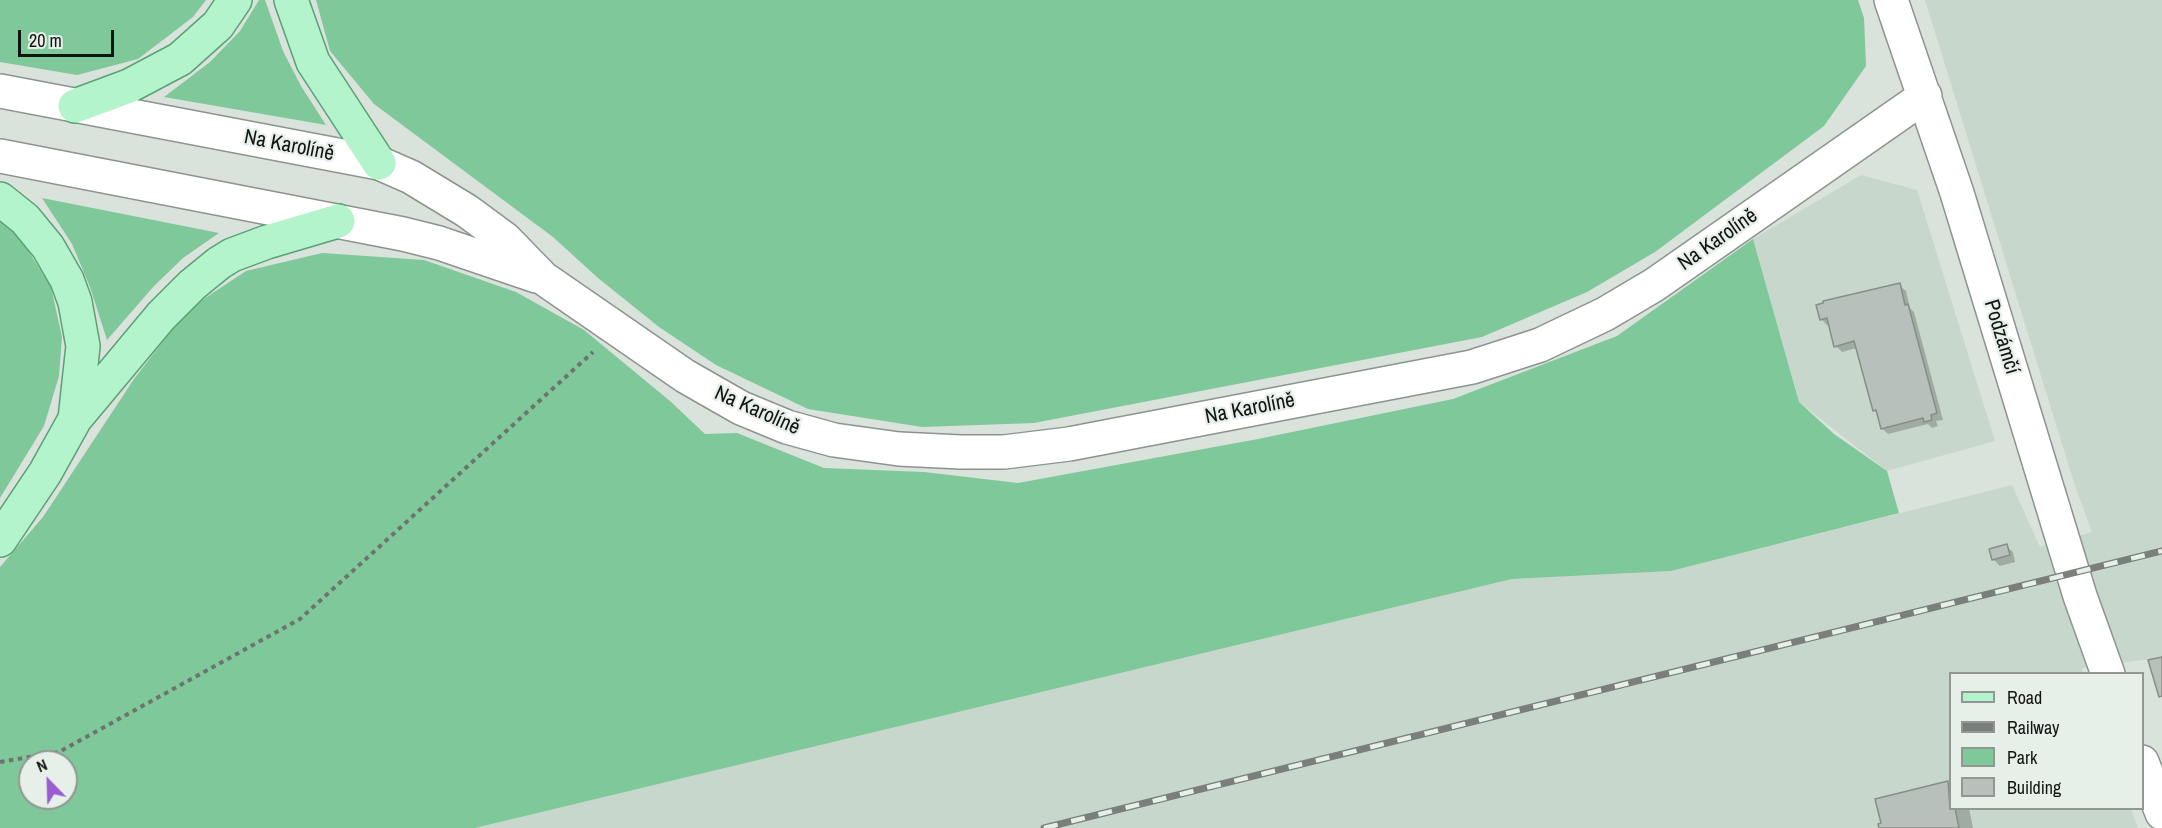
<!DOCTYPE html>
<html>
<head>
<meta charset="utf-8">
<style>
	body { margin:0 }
	#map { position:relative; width:2162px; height:828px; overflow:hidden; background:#dae2dc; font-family:"Archivo Narrow",sans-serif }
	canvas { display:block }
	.legend { position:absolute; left:1949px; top:672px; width:195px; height:138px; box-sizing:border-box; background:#e7efe9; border:2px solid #929793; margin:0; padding:8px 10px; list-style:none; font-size:18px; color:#121412 }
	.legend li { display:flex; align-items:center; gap:12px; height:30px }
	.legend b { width:30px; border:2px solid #929793 }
	.north { position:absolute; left:18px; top:750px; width:60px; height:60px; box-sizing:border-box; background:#e7efe9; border:2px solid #929793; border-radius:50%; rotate:337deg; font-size:16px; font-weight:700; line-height:24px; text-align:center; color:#121412 }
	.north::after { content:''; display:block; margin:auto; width:21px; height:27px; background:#995cd3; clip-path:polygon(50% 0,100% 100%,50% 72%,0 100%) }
	.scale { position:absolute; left:18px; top:30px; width:96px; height:27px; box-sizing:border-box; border:3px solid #121412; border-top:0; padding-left:8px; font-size:18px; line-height:21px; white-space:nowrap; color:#121412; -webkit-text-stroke:4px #e7efe9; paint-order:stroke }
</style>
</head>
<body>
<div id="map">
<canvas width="2162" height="828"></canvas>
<ul class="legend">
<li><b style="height:8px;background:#b3f4cd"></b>Road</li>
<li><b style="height:8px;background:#7a7f7b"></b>Railway</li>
<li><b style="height:16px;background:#7ec899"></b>Park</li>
<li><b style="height:16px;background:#b8c0bb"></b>Building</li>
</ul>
<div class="north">N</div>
<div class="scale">20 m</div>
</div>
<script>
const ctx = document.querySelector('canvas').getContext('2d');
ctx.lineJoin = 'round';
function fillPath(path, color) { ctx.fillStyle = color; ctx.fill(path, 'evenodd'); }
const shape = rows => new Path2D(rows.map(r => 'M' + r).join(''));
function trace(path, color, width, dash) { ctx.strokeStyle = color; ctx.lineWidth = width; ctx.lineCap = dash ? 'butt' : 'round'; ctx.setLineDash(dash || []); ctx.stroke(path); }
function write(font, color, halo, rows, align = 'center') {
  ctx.font = font + ' "Archivo Narrow",sans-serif'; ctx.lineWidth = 4.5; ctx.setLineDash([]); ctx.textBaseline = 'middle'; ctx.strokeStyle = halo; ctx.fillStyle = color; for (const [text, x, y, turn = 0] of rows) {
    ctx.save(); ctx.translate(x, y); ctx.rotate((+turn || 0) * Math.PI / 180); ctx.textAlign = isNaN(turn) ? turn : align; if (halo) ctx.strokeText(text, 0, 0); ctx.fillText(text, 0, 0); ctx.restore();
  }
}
const built = shape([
	[1925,0,2162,0,2162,699,2151,659,2082,668,2083,673,1950,674,1950,808,2131,809,2138,828,475,828,1512,579,1671,571,2012,485,2040,547,2092,532,2075,486],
	[1861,175,1917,190,1995,441,1887,471,1799,402,1753,239]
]);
const green = shape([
	[0,0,206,0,193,17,138,59,77,75,0,62],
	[259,0,265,0,283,51,301,86,326,125,164,97,210,62,240,31],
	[316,0,1858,0,1864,18,1866,66,1824,126,1655,252,1587,292,1482,337,1034,423,922,427,808,409,716,365,659,327,598,278,553,237,374,104,330,51],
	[42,198,219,233,183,258,154,286,107,340,90,287,72,244],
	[0,216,22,241,51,287,62,337,59,376,44,426,0,498],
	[1753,239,1799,402,1834,434,1887,471,1899,513,1671,571,1512,579,475,828,0,828,0,567,43,517,134,379,187,310,246,271,322,253,424,260,516,292,584,330,670,401,705,434,737,433,824,468,924,472,1018,483,1258,439,1453,399,1617,336],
	[30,762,66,762,66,798,30,798]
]);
const shadow = shape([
	[1899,285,1906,291,1910,308,1914,312,1943,420,1936,421,1938,426,1932,428,1928,424,1888,434,1882,428,1879,415,1874,410,1857,348,1842,352,1836,346,1830,325,1828,326,1821,319],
	[2006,546,2013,552,2015,562,2000,566,1993,559],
	[1948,783,1950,786,1950,808,1969,808,1973,828,1881,828]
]);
const building = shape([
	[1900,283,1905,305,1908,304,1937,413,1931,415,1932,420,1924,422,1923,418,1881,429,1876,410,1873,411,1854,341,1834,347,1827,318,1820,320,1816,305,1823,303,1823,301,1900,283],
	[2007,544,2010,555,1992,560,1989,549,2007,544],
	[2162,657,2162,696,2159,697,2148,660,2162,657],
	[1948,781,1950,808,1955,808,1959,828,1879,828,1878,824,1881,823,1875,799,1948,781]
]);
const path = shape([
	[0,762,59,752,300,619,593,352]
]);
const minor = shape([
	[1891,0,1957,193,2080,596,2108,674],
	[0,91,379,163,411,177,467,211,505,239,543,278,685,376,741,408,787,427,834,440,899,449,961,452,1004,452,1069,444,1472,367,1540,345,1605,314,1654,285,1925,96],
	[0,156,403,234,439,243,536,276],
	[2142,762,2162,813]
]);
const major = shape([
	[291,0,313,62,379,163],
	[75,106,129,86,180,59,218,25,235,0],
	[0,199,25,219,48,247,67,280,75,302,83,346,75,419],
	[0,540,45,473,75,419,161,316,192,285,219,263,232,255,267,242,338,221]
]);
const rail = shape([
	[1044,828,2162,551]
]);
const streetNames = [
	["Na Karolíně",289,146,11],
	["Na Karolíně",1718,240,-35],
	["Podzámčí",2001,337,73],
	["Na Karolíně",1250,409,-11],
	["Na Karolíně",757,411,24]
];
fillPath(built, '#c8d7cc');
fillPath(green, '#7ec899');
fillPath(shadow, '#0003');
fillPath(building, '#b8c0bb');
trace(building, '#868e88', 1.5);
trace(minor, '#8d948f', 36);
trace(major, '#5aa175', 36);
trace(path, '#6e736f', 4, [4.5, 4.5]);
trace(minor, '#fff', 33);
trace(major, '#b3f4cd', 33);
trace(rail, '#7a7f7b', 7);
trace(rail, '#e7efe9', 4.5, [14]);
write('21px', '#121412', '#e7efe9', streetNames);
</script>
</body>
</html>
